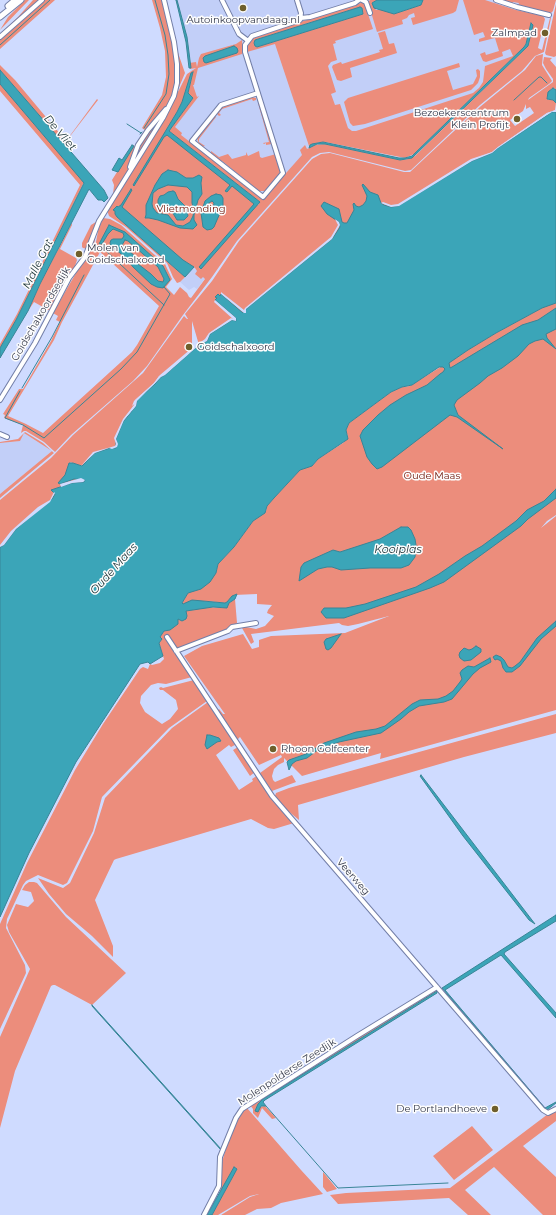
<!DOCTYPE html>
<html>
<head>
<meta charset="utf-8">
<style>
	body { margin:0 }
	canvas { display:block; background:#cfdbff }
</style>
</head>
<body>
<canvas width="556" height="1215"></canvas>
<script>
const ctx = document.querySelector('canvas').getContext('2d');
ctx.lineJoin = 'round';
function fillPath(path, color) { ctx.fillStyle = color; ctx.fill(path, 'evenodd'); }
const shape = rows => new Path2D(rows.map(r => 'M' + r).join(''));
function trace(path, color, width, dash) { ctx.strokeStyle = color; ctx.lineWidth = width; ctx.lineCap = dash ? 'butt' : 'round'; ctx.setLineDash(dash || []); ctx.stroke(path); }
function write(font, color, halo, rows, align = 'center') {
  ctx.font = font + ' Montserrat,sans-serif'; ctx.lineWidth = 3; ctx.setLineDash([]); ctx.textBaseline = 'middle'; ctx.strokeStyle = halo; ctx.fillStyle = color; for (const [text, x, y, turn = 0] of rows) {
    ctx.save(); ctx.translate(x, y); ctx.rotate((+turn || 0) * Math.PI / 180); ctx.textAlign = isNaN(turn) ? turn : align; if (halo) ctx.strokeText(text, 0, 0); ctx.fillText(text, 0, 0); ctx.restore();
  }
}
const built = shape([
	[177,0,533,0,520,48,478,92,358,137,334,130,264,204,172,130,178,108,192,66],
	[194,267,206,277,197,289,194,287,189,290,180,282],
	[24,433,52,451,0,494,0,443,19,441]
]);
const green = shape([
	[25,0,29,0,0,30,8,17],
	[33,0,40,0,0,34,18,17],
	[44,0,55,0,0,49,0,39],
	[152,0,162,0,171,33,175,58,177,76,172,96,166,107,147,130,145,130,142,128,162,95,166,77,165,51,160,28],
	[370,0,377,0,372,3,376,10,384,10,394,14,421,5,423,0,459,0,456,11,453,13,413,25,411,18,415,17,414,13,409,15,407,18,402,20,403,24,377,32,368,2],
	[463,0,485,0,516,10,543,16,545,19,538,48,542,50,550,18,548,17,551,18,544,52,535,56,522,71,480,105,411,170,405,171,329,152,320,153,312,157,237,241,212,277,183,315,147,366,133,381,71,435,55,452,44,442,26,431,24,431,21,433,23,425,4,418,5,415,3,414,19,389,23,389,51,341,60,322,56,320,58,316,53,313,76,273,96,233,94,246,95,247,99,226,103,218,110,219,121,225,165,264,172,279,166,287,174,295,180,287,187,293,189,297,191,298,205,279,203,277,201,279,195,274,197,271,195,268,181,260,120,206,117,206,115,211,117,217,185,277,180,282,177,283,173,277,167,263,126,227,109,216,108,213,108,209,179,90,187,74,196,68,190,69,189,63,196,62,197,67,199,58,201,54,236,44,242,40,243,52,242,54,198,68,194,85,193,85,197,97,199,96,175,127,182,133,181,135,263,199,302,155,300,150,305,145,307,149,315,145,325,144,400,160,409,159,415,156,528,46,531,23,526,44,524,47,414,154,405,158,325,142,320,142,309,146,275,44,247,52,247,45,253,37,364,2,373,29,335,41,336,43,333,44,337,60,331,62,328,66,336,92,331,94,335,105,340,104,348,128,352,131,356,131,473,93,479,88,483,82,485,66,513,56,510,49,502,52,503,56,486,62,483,61,480,54,485,52,486,55,499,51,495,38,479,42,479,39,485,37,483,32,474,35],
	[360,7,362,9,363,14,257,47,255,46,254,43,255,40],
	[193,72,188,94,193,98,169,131,260,202,258,205,165,133,181,105],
	[100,252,159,306,137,345,132,352,43,433,26,424,8,416,54,340,62,322],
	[499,0,556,0,553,11,551,13,518,6,519,3,513,2,512,4],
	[556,4,556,56,554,57,546,55,545,53],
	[385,31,389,44,394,43,397,53,350,68,352,77,341,81,337,80,332,67,333,65,341,62,342,64,380,52,379,50,383,49,378,33],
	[176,47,185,73,177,92],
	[543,54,542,65,552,81,549,84,529,98,528,100,553,82,553,79,546,69,543,63,544,57,552,58,550,60,556,67,556,90,554,88,551,89,547,98,548,100,553,100,556,103,555,110,547,113,498,147,492,152,475,159,400,205,336,237,208,341,199,345,192,321,192,348,160,375,154,383,134,401,132,406,138,401,123,421,117,439,118,446,81,466,70,462,83,481,71,483,53,490,68,502,0,575,0,500,51,458,73,435,143,373,184,316,187,319,188,319,185,314,212,281,239,241,312,159,321,154,330,153,404,172,410,172,481,106,525,70,536,56],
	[526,104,526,109,530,107,534,113,515,126,510,120,523,111],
	[459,63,460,67,447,71,453,90,473,84,477,76,476,70,478,69,480,71,480,77,478,83,471,90,365,124,353,126,350,123,344,102,348,98],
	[0,65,15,80,66,141,97,99,98,100,64,144,0,70],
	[0,84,84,182,16,320,0,348,0,344,17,314,80,185,0,91],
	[252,97,256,98,256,100,253,101,252,99,222,109,219,113,221,115,219,116,217,114,220,107],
	[258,103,259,103,272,144,266,145,266,143,264,144,263,143,269,142],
	[166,110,131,168,140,144],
	[215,116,216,117,199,139,199,142,205,146,202,147,199,144,197,138],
	[134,145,135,147,128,172,113,195,114,185,112,180],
	[211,151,219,157,228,154,232,159,246,155,246,152,248,156,259,151,260,157,262,158,276,154,281,173,265,191,259,191,222,161,221,162,211,153],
	[99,220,87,249,83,248,82,247,82,243,91,225],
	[72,223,72,225,60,249,76,258,77,260,74,269,59,291,50,311,34,302,28,311,40,284],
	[556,300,556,515,547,521,541,528,556,516,556,710,380,759,381,753,302,776,284,758,284,762,278,765,274,769,272,776,273,780,275,782,292,775,296,782,272,791,260,773,282,757,281,755,259,765,240,737,237,740,218,710,219,709,223,714,225,714,184,656,202,646,243,634,252,649,259,647,259,640,271,636,345,633,389,616,358,624,348,626,342,625,339,623,251,634,254,642,251,644,242,628,246,627,256,629,265,626,274,616,267,613,268,610,272,605,257,604,257,594,234,595,227,602,225,603,207,601,183,604,182,603,188,593,216,573,218,564,234,547,253,521,266,511,267,506,274,498,300,470,313,465,318,459,343,443,348,437,346,430,349,423,391,392,402,387,410,386,487,338],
	[25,432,43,443,54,453,0,498,0,494,52,451,24,433,20,441,0,443,0,442,18,439],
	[235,599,237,623,231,629,176,650,192,677,166,684,158,683,151,685,141,696,140,703,145,712,162,724,170,719,178,709,176,700,163,690,160,690,159,688,161,687,163,688,194,680,207,701,169,728,102,797,93,831,67,883,63,885,38,875,26,881,23,885,7,919,6,928,25,965,26,973,0,1029,0,924,27,863,75,770,103,724,140,669,143,667,148,669,150,664,152,665,160,663,164,659,159,643,162,639,160,637,164,631,170,630,178,618,187,616,185,611,207,607,222,608],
	[208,702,237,744,231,747,229,745,216,755,239,790,253,781,252,779,258,775,294,823,274,829,268,828,251,819,116,859,114,860,95,900,113,946,113,957,92,936,66,914,49,894,38,878,63,888,70,883,94,833,105,798,172,728],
	[556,714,556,733,464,757,298,805,299,820,287,810,275,796,276,793,289,788],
	[238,747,255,772,250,776,233,750],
	[29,882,34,882,37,883,66,917,126,973,92,1005,55,985,53,985,51,986,15,1071,0,1128,0,1037,30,969,9,932,7,925,16,904,28,907,34,901,31,892,22,890,25,885],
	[436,989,437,991,260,1101,260,1107,265,1106,276,1118,272,1119,262,1108,258,1118,253,1113,253,1109,250,1105,251,1103],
	[247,1108,301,1170,323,1194,281,1203,271,1208,257,1209,245,1215,221,1215,250,1197,259,1194,250,1196,218,1215,212,1215,237,1169,234,1168,220,1193,222,1182,222,1162,233,1125,240,1112],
	[556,1110,556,1121,523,1146,556,1177,556,1215,543,1215,494,1167,465,1190,491,1215,468,1215,449,1198,338,1204,330,1195,346,1193,450,1188,548,1114],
	[472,1126,493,1150,454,1180,433,1156],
	[323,1172,337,1189,327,1192,323,1187]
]);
const water = shape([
	[176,0,177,0,187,37,191,68,189,68,186,42,176,0],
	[377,0,423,0,421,5,394,14,374,8,372,3,377,0],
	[360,7,362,8,363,14,257,47,255,46,254,43,255,40,360,7],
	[531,23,533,25,528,46,412,158,400,160,325,144,317,144,309,148,310,145,312,144,323,142,399,158,405,158,412,156,524,47,526,44,531,23],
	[234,46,237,48,238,51,237,53,206,63,204,62,203,58,205,56,234,46],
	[0,70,104,190,108,198,104,202,102,200,98,200,89,189,40,284,28,311,0,358,0,348,16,320,84,183,0,84,0,70],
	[193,72,188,93,193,98,169,131,260,202,201,269,199,267,254,204,232,186,227,192,225,191,230,185,167,135,164,137,134,186,133,185,177,112,182,102,191,73,193,72],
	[553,88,556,90,556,103,553,100,547,99,548,92,553,88],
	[552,112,556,112,556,303,542,308,496,333,468,350,449,363,450,368,452,367,522,325,538,320,556,308,556,329,546,334,547,338,556,349,543,339,535,341,529,344,518,356,502,368,488,376,480,383,457,400,454,405,458,415,503,449,457,417,450,415,382,467,377,469,372,464,367,457,360,436,363,430,378,415,390,405,406,395,427,385,440,374,443,372,445,369,443,367,439,367,412,385,402,387,391,392,349,423,346,430,348,439,318,459,312,466,300,470,274,498,267,506,265,513,253,521,234,547,218,564,216,573,210,582,201,589,188,593,182,603,183,604,192,600,225,603,227,602,232,596,237,594,235,599,229,603,227,608,213,607,186,611,187,616,186,619,182,621,178,619,178,624,170,630,164,631,160,637,162,639,159,643,163,656,150,664,148,662,140,664,76,762,29,853,0,917,0,547,4,545,16,529,52,499,55,494,51,490,72,483,84,482,85,480,74,479,60,484,58,483,65,475,69,463,73,463,82,466,95,453,110,448,116,448,116,439,123,422,136,406,137,400,155,384,161,377,165,375,199,345,207,341,210,334,232,320,236,321,236,318,215,300,217,298,215,297,218,294,220,296,221,294,243,313,246,309,332,239,340,227,339,222,327,214,321,206,324,202,339,209,342,222,344,223,347,223,354,210,353,204,354,203,356,206,359,207,363,205,366,201,367,196,362,185,363,184,370,192,378,195,381,203,384,205,391,207,398,206,472,161,492,153,498,148,552,112],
	[132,145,134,146,118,172,112,170,119,158,122,160,132,145],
	[168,170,177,172,186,178,193,178,199,175,202,177,201,183,202,194,198,200,194,215,194,220,197,225,193,229,180,228,158,220,149,218,145,218,146,215,146,205,155,185,162,174,168,170],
	[168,185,187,187,192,192,192,203,194,211,193,216,190,222,183,226,176,225,168,215,157,213,153,208,152,204,153,193,158,189,168,185],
	[131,189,132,190,122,207,183,260,194,267,185,277,117,217,115,214,115,211,113,210,117,206,118,207,121,205,131,189],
	[173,191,175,192,178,199,186,207,188,216,184,220,177,220,171,210,162,208,158,204,158,200,160,196,164,195,168,192,173,191],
	[216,194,221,195,223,198,223,206,214,227,212,229,207,230,203,227,201,213,205,201,211,196,216,194],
	[212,201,214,203,213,208,206,213,205,210,206,205,212,201],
	[109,225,125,232,163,266,170,280,163,288,157,287,151,284,133,267,125,257,111,246,110,243,111,240,113,239,122,239,124,236,123,233,113,229,108,234,102,244,99,244,109,225],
	[125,240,128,241,158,267,164,279,163,282,158,281,151,274,138,264,136,257,122,245,125,240],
	[556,489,556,498,528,519,521,526,444,582,430,588,344,618,326,618,321,612,324,608,346,608,365,604,416,587,439,574,465,556,482,546,516,521,527,510,544,501,556,489],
	[401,527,408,527,411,530,415,539,416,545,415,557,409,565,401,568,370,568,341,570,332,567,327,567,318,569,299,581,301,567,304,563,333,550,340,552,380,539,401,527],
	[556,621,556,626,541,639,520,666,512,672,506,672,503,668,501,661,497,659,495,660,493,657,496,655,501,657,504,660,508,667,512,668,515,666,520,662,537,638,556,621],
	[341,634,331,648,328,650,326,649,324,642,326,639,341,634],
	[476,646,481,649,481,652,471,660,464,661,460,658,459,655,460,652,464,648,469,650,472,649,476,646],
	[490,658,491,662,480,668,473,674,452,699,444,702,419,706,409,712,401,719,381,733,339,742,319,749,307,758,296,761,292,764,289,770,287,762,289,760,306,754,324,743,356,732,376,729,385,726,412,704,420,700,438,699,446,696,453,691,460,682,462,679,460,673,462,670,468,666,474,667,490,658],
	[207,735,210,735,219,738,221,741,217,742,207,749,205,745,207,735],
	[421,775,535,924,529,920,522,911,463,836,420,776,421,775],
	[556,915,556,921,505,952,504,954,556,1013,556,1018,501,955,445,990,545,1108,556,1102,556,1103,547,1110,544,1108,442,988,556,915],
	[437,991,437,993,265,1100,263,1102,266,1106,261,1106,258,1112,255,1111,258,1104,263,1099,437,991],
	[92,1005,221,1149,221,1150,92,1006,92,1005],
	[234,1167,237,1169,212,1215,207,1215,234,1167]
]);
const pier = shape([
	[556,110,556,112,552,112,547,115,498,148,492,153,472,161,399,206,391,207,381,203,383,202,391,205,398,204,471,159,492,152,498,147,547,113],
	[335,219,339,222,340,225,332,239,246,309,246,313,244,313,221,294,221,292,244,310,245,308,331,237,338,225],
	[215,300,236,318,236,321,232,320,210,334,207,341,199,345,165,375,161,377,137,401,136,406,124,420,116,439,118,444,117,447,112,449,109,448,95,453,81,466,93,452,115,446,116,444,114,438,123,419,134,405,135,400,154,383,159,376,164,374,198,344,205,339,209,333,231,318,233,319,214,302],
	[81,478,85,480,83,482,72,483,61,487,60,484],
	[54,492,55,493,50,502,16,529,4,545,0,547,0,545,11,531,38,507,50,500]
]);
const stream = shape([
	[0,45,50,0],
	[514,100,539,77,541,77,547,83],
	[127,124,141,133],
	[144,128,166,94,169,74,168,55,165,35,155,0],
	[140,134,142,132],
	[105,250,164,305],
	[22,388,52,337,84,275],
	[20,391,5,418,23,425,44,438,121,369,137,352,170,294,164,287],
	[266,1106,338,1188,448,1183]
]);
const minor = shape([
	[222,0,239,34,247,40],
	[362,0,366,2,370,13],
	[496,0,517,7,549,15],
	[301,18,310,17,355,3,359,0],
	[0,37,42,0],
	[258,93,221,105,192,141,263,197,283,173,245,52,245,45,252,36,300,20,301,13,297,0],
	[130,167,138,145,148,130,166,109],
	[0,400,35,343,69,278,85,257,99,221,163,118,174,96,177,83,177,64,174,42,164,0],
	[0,434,7,437],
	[167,637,272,796,543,1110,548,1113,556,1109],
	[176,651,228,631,232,627,256,623],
	[204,1215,219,1186,220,1157,236,1118,242,1109,357,1036,437,987]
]);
const major = shape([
	[8,6,15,0],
	[0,17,21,0]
]);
const markers = [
	[243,8,4,"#6f5f2c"],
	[545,33,4,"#6f5f2c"],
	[517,119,4,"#6f5f2c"],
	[79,254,4,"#6f5f2c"],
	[189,347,4,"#6f5f2c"],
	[273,749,4,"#6f5f2c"],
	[495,1109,4,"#6f5f2c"]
];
const poiNames = [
	["Autoinkoopvandaag.nl",243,20,"center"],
	["Zalmpad",537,33],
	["Bezoekerscentrum",509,113],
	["Klein Profijt",509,125],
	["Molen van",87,248,"left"],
	["Goidschalxoord",87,260,"left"],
	["Goidschalxoord",197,347,"left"],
	["Rhoon Golfcenter",281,749,"left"],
	["De Portlandhoeve",487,1109]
];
const parkNames = [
	["Vlietmonding",191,209],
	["Oude Maas",432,476]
];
const streetNames = [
	["Goidschalxoordsedijk",41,314,-60],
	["Veerweg",353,877,49],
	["Molenpolderse Zeedijk",287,1072,-33]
];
const waterNames = [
	["De Vliet",60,133,49],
	["Malle Gat",38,264,-63],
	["Kooiplas",398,550],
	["Oude Maas",114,569,-48]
];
fillPath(built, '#c2cff8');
fillPath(green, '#ec8d7c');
fillPath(water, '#3ba5b8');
trace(water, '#398597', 1);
fillPath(pier, '#cfdbff');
trace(stream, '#398597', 1);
trace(minor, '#737fa8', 6);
trace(major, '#737fa8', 7);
trace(minor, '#fff', 4);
trace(major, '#fff', 5);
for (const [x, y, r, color] of markers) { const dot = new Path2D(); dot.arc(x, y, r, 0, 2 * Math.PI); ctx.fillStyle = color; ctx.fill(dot); trace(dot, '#fdfdfd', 1.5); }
write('10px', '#34394b', '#fdfdfd', poiNames, 'right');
write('10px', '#70190c', '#fdfdfd', parkNames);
write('10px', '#34394b', '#fdfdfd', streetNames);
write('italic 11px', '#20383c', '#fdfdfd', waterNames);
</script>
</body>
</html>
